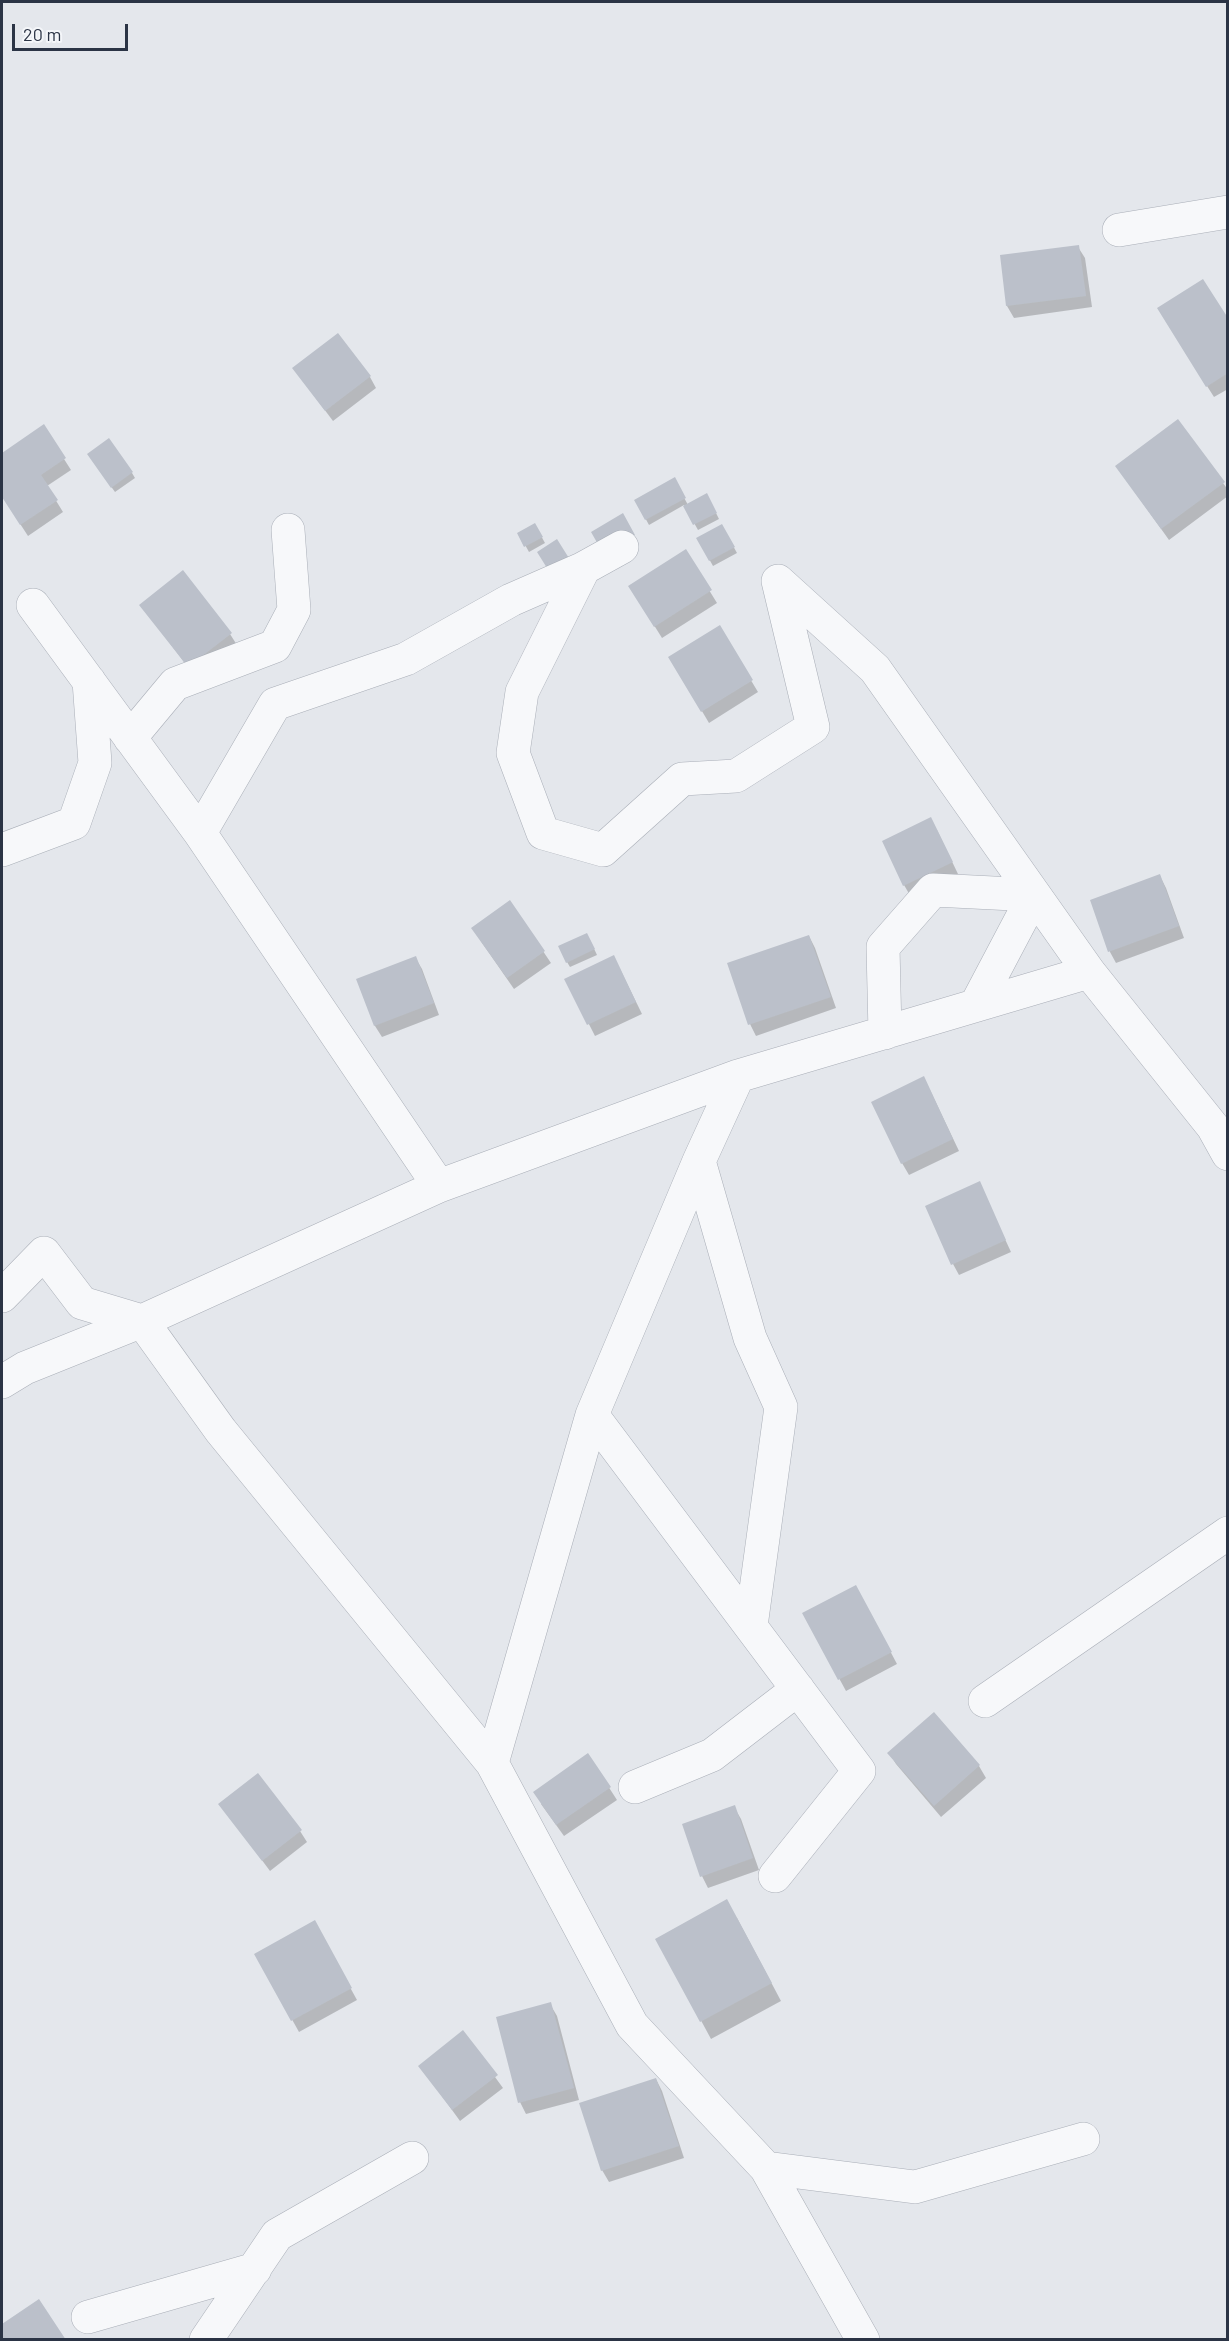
<!DOCTYPE html>
<html>
<head>
<meta charset="utf-8">
<style>
	body { margin:0 }
	#map { position:relative; width:1229px; height:2341px; overflow:hidden; background:#e4e7ec; font-family:Barlow,sans-serif }
	canvas { display:block }
	.frame { position:absolute; inset:0; border:3px solid #2b3445; pointer-events:none }
	.scale { position:absolute; left:12px; top:24px; width:116px; height:27px; box-sizing:border-box; border:3px solid #2b3445; border-top:0; padding-left:8px; font-size:18px; line-height:21px; white-space:nowrap; color:#2b3445; -webkit-text-stroke:4px #f4f6f9; paint-order:stroke }
</style>
</head>
<body>
<div id="map">
<canvas width="1229" height="2341"></canvas>
<div class="frame"></div>
<div class="scale">20 m</div>
</div>
<script>
const ctx = document.querySelector('canvas').getContext('2d');
ctx.lineJoin = 'round';
function fillPath(path, color) { ctx.fillStyle = color; ctx.fill(path, 'evenodd'); }
const shape = rows => new Path2D(rows.map(r => 'M' + r).join(''));
function trace(path, color, width, dash) { ctx.strokeStyle = color; ctx.lineWidth = width; ctx.lineCap = dash ? 'butt' : 'round'; ctx.setLineDash(dash || []); ctx.stroke(path); }
const shadow = shape([
	[1078,247,1085,258,1092,307,1014,318,1007,306,1001,257],
	[1165,320,1228,320,1228,389,1214,397],
	[294,369,370,377,376,388,333,421],
	[43,426,71,470,47,486,63,512,28,536,2,496,2,454],
	[92,460,132,473,135,478,115,492],
	[1117,467,1223,483,1228,490,1228,496,1169,540],
	[674,479,688,505,707,495,719,519,698,530,684,505,649,525,636,501],
	[535,525,545,543,529,552,519,534],
	[722,526,737,553,713,566,698,539],
	[685,551,717,603,662,638,637,598],
	[141,605,230,634,237,645,196,678],
	[719,627,758,692,709,723,670,657],
	[937,830,958,874,911,897,904,885],
	[1160,876,1166,888,1184,938,1116,963,1110,952,1092,901],
	[510,902,551,963,514,989,480,940],
	[809,936,815,948,836,1008,756,1036,750,1024],
	[590,940,597,955,570,967,567,962],
	[415,957,422,969,439,1015,382,1037,375,1026,358,980],
	[620,969,642,1014,595,1036,566,979],
	[930,1090,959,1151,909,1175,902,1163],
	[979,1183,1011,1252,959,1275,953,1264],
	[862,1598,897,1664,846,1691,804,1614],
	[933,1714,979,1766,986,1778,941,1817,896,1764,889,1753],
	[588,1755,617,1800,564,1836,541,1804],
	[220,1804,300,1831,307,1842,270,1871],
	[734,1807,741,1819,759,1870,708,1888,702,1876,684,1825],
	[737,1918,781,2001,711,2039,657,1939],
	[314,1922,357,2000,299,2032,256,1955],
	[550,2004,557,2016,579,2100,526,2114,520,2102],
	[463,2033,503,2088,460,2121,420,2066],
	[656,2079,662,2091,684,2158,609,2182,602,2170]
]);
const building = shape([
	[1079,245,1086,296,1006,306,1000,255],
	[1203,279,1228,318,1228,373,1206,387,1157,308],
	[338,333,371,376,325,411,292,368],
	[1178,419,1225,482,1161,529,1115,466],
	[44,424,66,458,41,475,58,500,20,525,2,497,2,453],
	[109,438,133,472,111,488,87,454],
	[675,477,686,498,645,520,634,500],
	[707,493,717,513,693,525,683,506],
	[623,513,635,535,603,553,591,532],
	[535,523,543,537,524,547,517,533],
	[722,524,735,547,709,561,696,538],
	[557,539,572,563,552,576,537,552],
	[686,549,712,590,654,627,628,586],
	[183,570,232,633,188,667,139,605],
	[720,625,753,680,701,712,668,657],
	[931,817,953,862,903,886,882,841],
	[1160,874,1179,926,1108,952,1090,900],
	[510,900,545,951,507,978,471,928],
	[587,933,595,949,566,963,558,946],
	[809,935,831,997,748,1025,727,963],
	[614,955,636,1002,587,1025,564,979],
	[416,956,434,1003,374,1026,356,979],
	[924,1076,953,1139,901,1164,871,1102],
	[980,1181,1006,1240,951,1265,925,1206],
	[856,1585,892,1652,838,1680,802,1613],
	[934,1712,980,1765,934,1806,887,1753],
	[588,1753,611,1787,556,1825,533,1792],
	[258,1773,302,1830,262,1861,218,1804],
	[735,1805,753,1858,700,1877,682,1824],
	[727,1899,772,1983,700,2022,655,1939],
	[315,1920,352,1988,291,2021,254,1954],
	[551,2002,574,2088,518,2103,496,2017],
	[463,2030,498,2075,452,2110,418,2066],
	[656,2078,679,2146,601,2171,579,2103],
	[39,2299,66,2340,2,2340,2,2324]
]);
const minor = shape([
	[1119,230,1228,212],
	[584,568,522,692,513,753,543,833,603,850,682,779,736,776,813,727,778,581,875,669,1089,972,1213,1127,1228,1154],
	[33,605,200,833,439,1186],
	[130,738,175,684,275,646,294,610,288,530],
	[200,833,275,704,406,659,511,600,584,568,622,547],
	[2,850,74,823,95,763,89,681],
	[885,1033,883,947,933,890,1034,895,976,1005],
	[699,1161,750,1338,781,1407,751,1626],
	[2,1296,44,1253,82,1303,142,1321,221,1431,492,1763,632,2025,766,2168,915,2187,1083,2139],
	[2,1382,25,1368,142,1321,439,1186,738,1076,1089,972],
	[592,1415,859,1771,775,1876],
	[985,1701,1228,1533],
	[492,1763,592,1415,699,1161,738,1076],
	[635,1787,712,1755,798,1689],
	[766,2168,863,2340],
	[88,2317,255,2269],
	[206,2340,277,2235,412,2158]
]);
fillPath(shadow, '#0003');
fillPath(building, '#bbc0ca');
trace(minor, '#a9aeb7', 34);
trace(minor, '#f7f8fa', 33);
</script>
</body>
</html>
